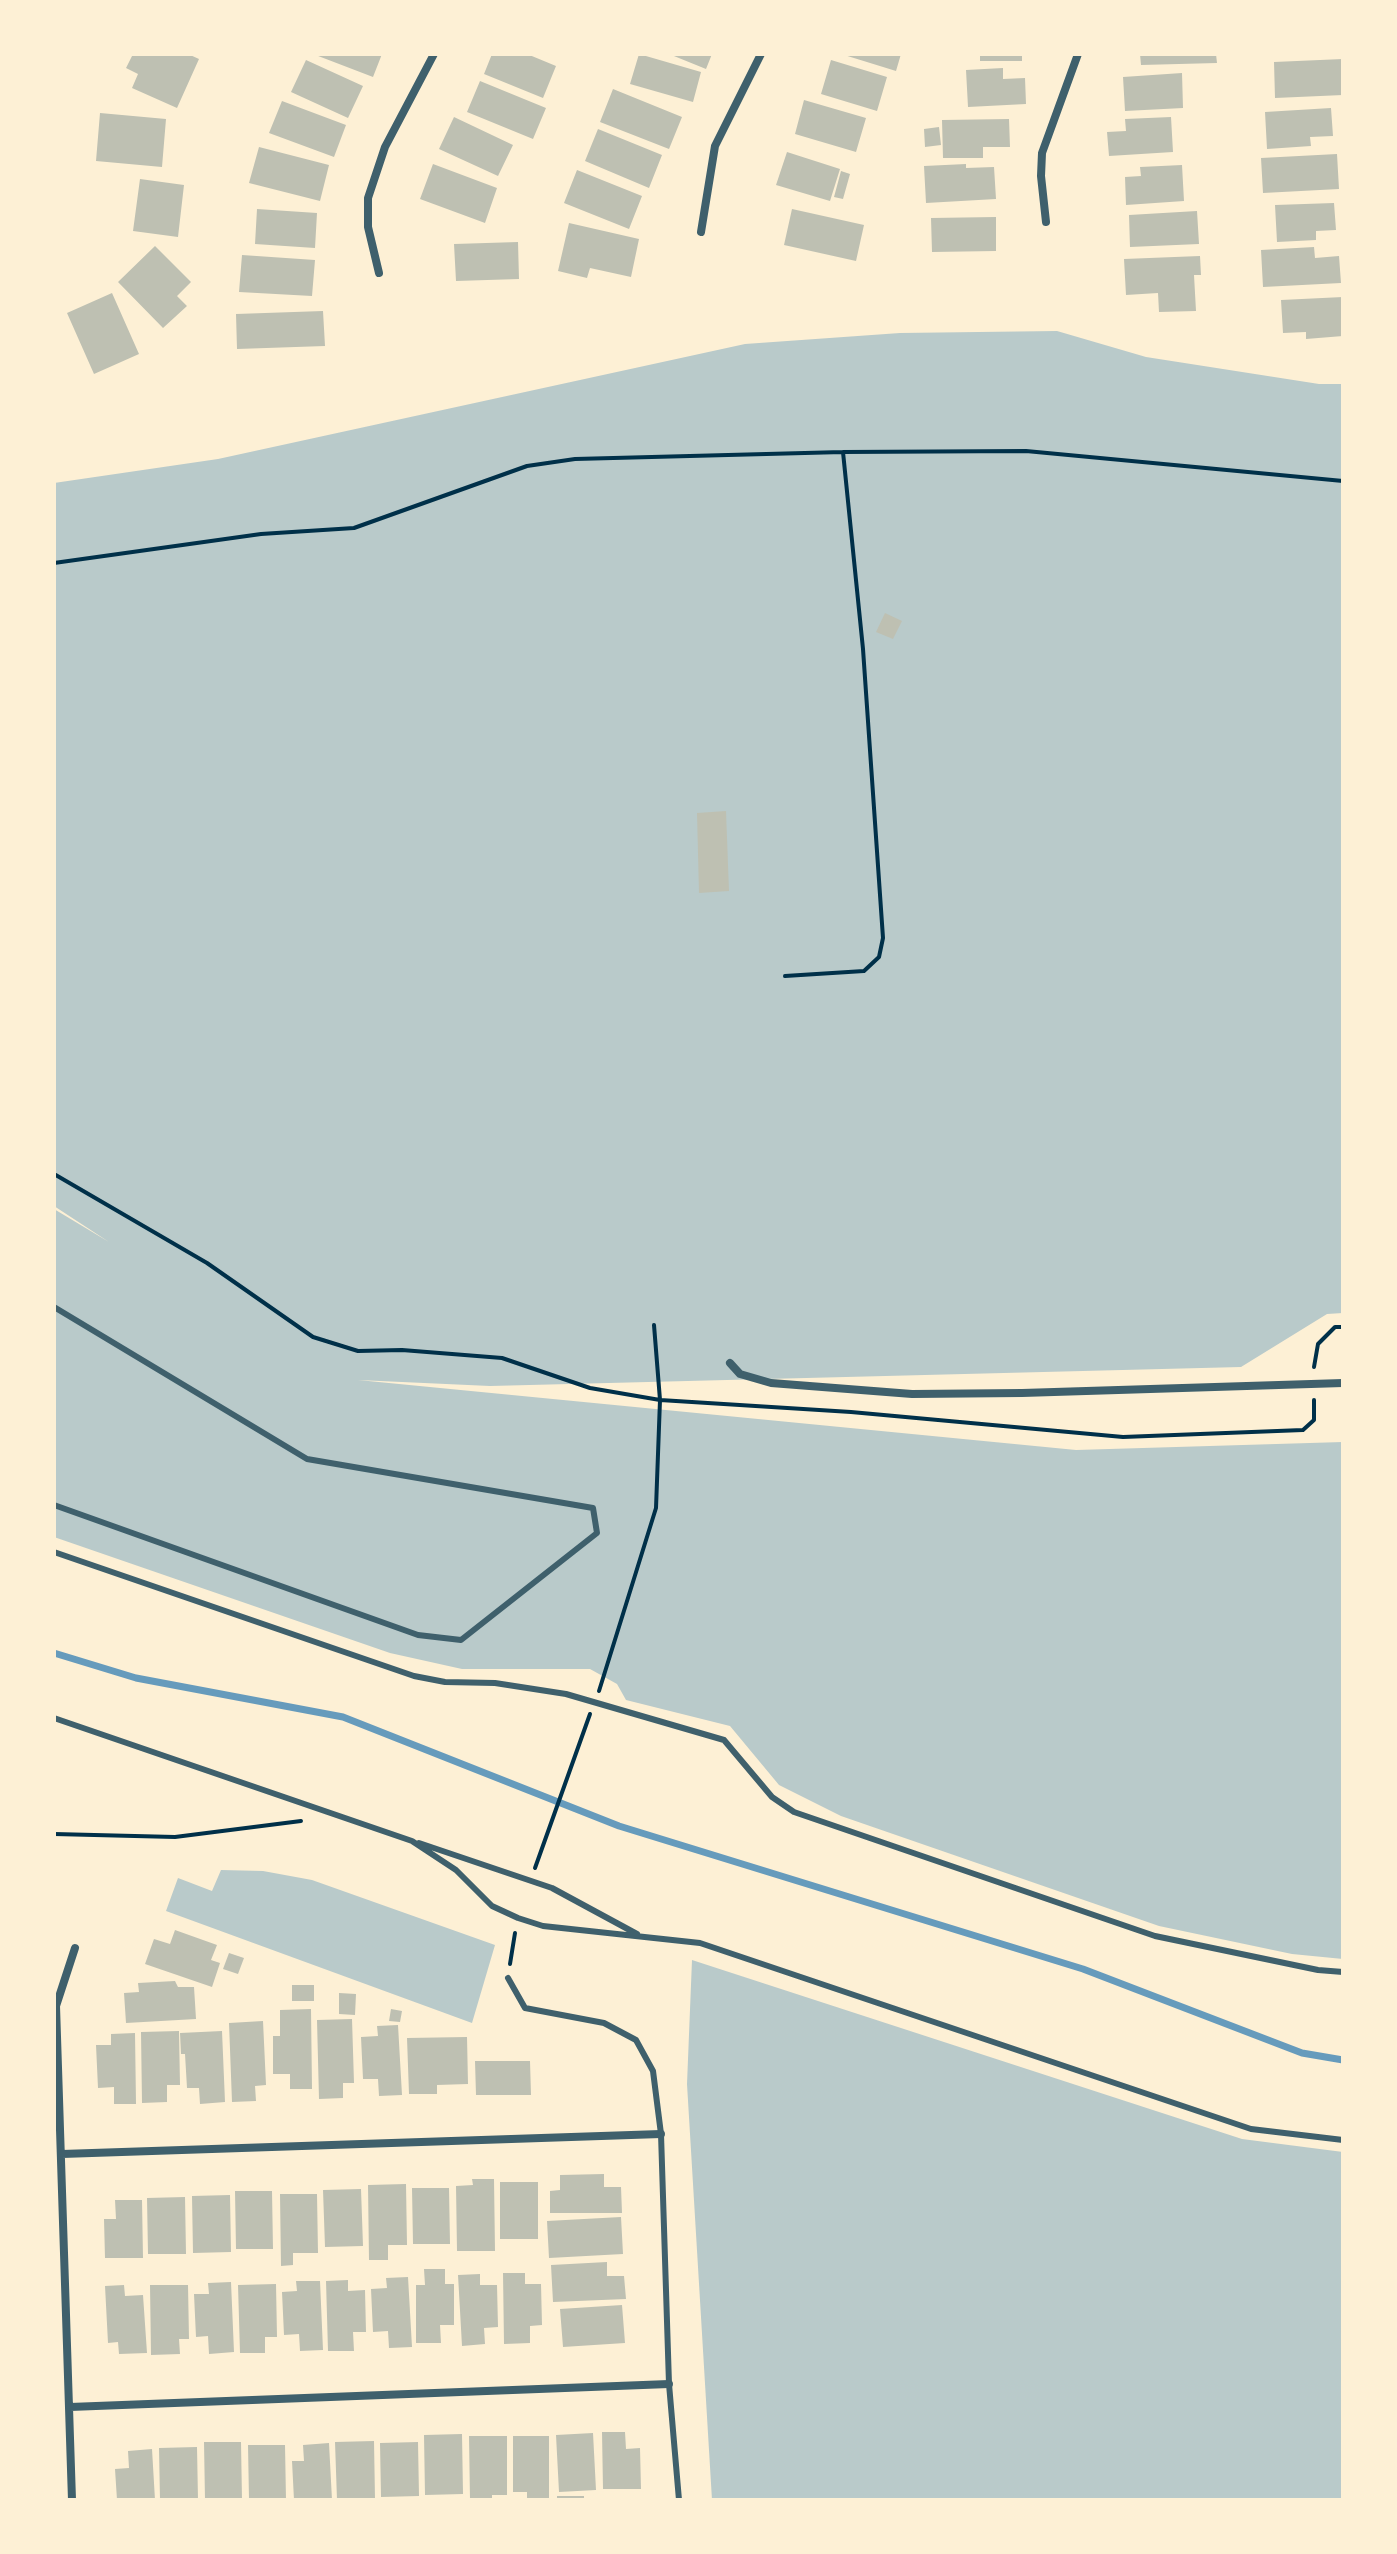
<!DOCTYPE html>
<html>
<head>
<meta charset="utf-8">
<style>
	body { margin:0 }
	#map { position:relative; width:1397px; height:2554px; overflow:hidden; background:#fdf0d5; font-family:Figtree,sans-serif }
	canvas { display:block }
	.frame { position:absolute; inset:0; border:56px solid #fdf0d5; pointer-events:none }
</style>
</head>
<body>
<div id="map">
<canvas width="1397" height="2554"></canvas>
<div class="frame"></div>
</div>
<script>
const ctx = document.querySelector('canvas').getContext('2d');
ctx.lineJoin = 'round';
function fillPath(path, color) { ctx.fillStyle = color; ctx.fill(path, 'evenodd'); }
const shape = rows => new Path2D(rows.map(r => 'M' + r).join(''));
function trace(path, color, width, dash) { ctx.strokeStyle = color; ctx.lineWidth = width; ctx.lineCap = dash ? 'butt' : 'round'; ctx.setLineDash(dash || []); ctx.stroke(path); }
const green = shape([
	[1057,331,1146,357,1319,384,1343,384,1343,1313,1327,1314,1241,1367,490,1386,358,1380,1076,1450,1343,1442,1343,1959,1292,1954,1159,1926,841,1816,779,1785,730,1726,626,1700,617,1684,590,1669,462,1669,390,1653,54,1537,54,1209,109,1242,54,1206,54,483,218,459,745,344,900,333],
	[221,1870,263,1871,312,1880,495,1945,472,2023,166,1911,178,1878,212,1891],
	[692,1960,1242,2139,1343,2152,1343,2500,712,2500,687,2084]
]);
const stream = shape([
	[54,1653,136,1678,343,1717,619,1826,1083,1969,1302,2053,1343,2060]
]);
const building = shape([
	[133,54,188,54,199,59,177,108,132,88,138,74,126,68],
	[313,54,382,54,373,77],
	[492,54,527,54,556,66,543,98,484,74],
	[639,54,701,72,693,102,630,84],
	[669,54,712,54,706,69],
	[841,54,901,54,896,71],
	[980,54,1022,54,1022,61,980,61],
	[1140,54,1216,54,1217,63,1141,65],
	[1343,59,1343,95,1275,98,1274,62],
	[306,60,363,86,348,118,291,92],
	[831,60,887,77,877,111,821,94],
	[1003,68,1003,79,1025,78,1026,104,968,107,966,70],
	[1182,73,1183,108,1125,111,1123,77],
	[480,81,546,108,533,139,467,112],
	[613,89,682,117,669,149,600,122],
	[804,100,866,118,856,152,795,134],
	[282,101,346,125,334,157,269,133],
	[1331,108,1333,136,1310,137,1311,146,1267,149,1265,112],
	[100,113,166,119,162,167,96,161],
	[454,117,513,145,498,176,439,149],
	[1171,117,1173,152,1109,156,1107,132,1126,131,1125,119],
	[1009,119,1010,147,983,147,983,158,943,158,942,120],
	[939,127,941,145,925,147,924,129],
	[598,129,662,155,649,188,585,161],
	[259,147,329,165,320,201,249,183],
	[787,152,840,169,830,201,776,185],
	[1337,154,1339,189,1263,193,1261,158],
	[433,164,497,188,485,223,420,199],
	[966,164,966,168,994,167,996,199,926,203,924,166],
	[1182,165,1184,201,1126,205,1125,177,1141,176,1140,167],
	[577,170,642,196,629,229,564,203],
	[841,171,850,174,843,199,834,197],
	[140,179,184,185,178,237,133,231],
	[1334,203,1336,230,1316,231,1316,240,1277,242,1275,205],
	[257,209,317,213,315,248,255,244],
	[792,209,864,225,856,261,784,245],
	[1197,211,1199,244,1130,247,1129,215],
	[996,217,996,251,932,252,931,218],
	[569,223,639,239,631,277,590,268,587,278,558,271],
	[518,242,519,279,456,281,454,244],
	[155,246,191,282,177,296,187,306,163,328,118,282],
	[1314,247,1315,258,1339,256,1341,283,1263,287,1261,250],
	[242,255,315,260,312,296,239,292],
	[1200,256,1201,275,1194,275,1196,311,1159,312,1158,293,1126,295,1124,259],
	[112,293,139,354,94,374,67,313],
	[1343,297,1343,336,1306,339,1306,332,1283,333,1281,300],
	[323,311,325,346,237,349,236,314],
	[885,613,902,621,893,639,876,632],
	[726,811,729,891,699,893,697,813],
	[175,1930,217,1945,211,1960,220,1963,212,1987,145,1964,154,1939,170,1944],
	[229,1953,244,1958,238,1974,223,1969],
	[175,1981,178,1987,194,1987,196,2019,126,2023,124,1993,139,1992,138,1983],
	[292,1985,314,1985,314,2001,292,2001],
	[339,1993,356,1994,355,2015,339,2014],
	[311,2009,312,2089,290,2089,290,2074,273,2074,273,2036,280,2036,280,2010],
	[391,2009,402,2011,400,2022,389,2021],
	[352,2019,354,2083,343,2083,343,2098,319,2099,317,2020],
	[263,2021,266,2085,255,2086,256,2101,232,2102,229,2023],
	[398,2025,402,2095,379,2096,378,2079,363,2079,361,2037,378,2036,377,2026],
	[179,2031,180,2085,167,2085,167,2102,142,2103,141,2032],
	[222,2031,225,2102,200,2104,199,2088,187,2088,185,2054,181,2054,180,2033],
	[135,2033,136,2104,114,2104,114,2087,98,2088,96,2045,111,2045,111,2034],
	[467,2037,468,2084,437,2085,437,2094,409,2094,407,2038],
	[475,2061,530,2061,531,2095,476,2095],
	[604,2174,604,2187,621,2187,622,2213,550,2213,550,2191,560,2190,560,2175],
	[472,2179,494,2179,495,2251,457,2251,456,2186,473,2185],
	[500,2182,538,2182,538,2239,500,2239],
	[406,2184,407,2245,388,2245,388,2260,369,2260,368,2185],
	[412,2188,449,2188,450,2244,413,2244],
	[361,2189,363,2246,325,2247,323,2190],
	[235,2191,272,2191,273,2249,236,2249],
	[280,2194,317,2194,318,2253,293,2253,293,2265,281,2266],
	[230,2195,231,2252,193,2253,192,2196],
	[185,2197,186,2254,148,2254,147,2198],
	[115,2200,142,2200,143,2258,105,2258,104,2219,116,2219],
	[621,2217,623,2254,549,2258,547,2221],
	[607,2262,607,2276,624,2276,626,2299,553,2302,551,2265],
	[424,2269,445,2269,445,2284,454,2284,454,2325,440,2325,441,2343,416,2343,416,2285,425,2285],
	[503,2273,525,2273,525,2284,541,2284,542,2325,530,2326,530,2343,504,2344],
	[480,2274,480,2285,497,2285,498,2327,484,2328,485,2344,462,2346,458,2275],
	[408,2277,412,2347,389,2348,388,2331,373,2332,371,2289,387,2288,386,2278],
	[348,2280,348,2291,365,2290,366,2332,353,2332,354,2351,328,2351,326,2281],
	[296,2281,320,2281,323,2350,300,2351,299,2334,284,2335,282,2292,297,2291],
	[231,2282,234,2352,209,2354,208,2336,196,2337,194,2294,209,2294,208,2283],
	[276,2284,277,2337,265,2337,265,2353,240,2353,238,2285],
	[124,2285,125,2296,143,2295,147,2353,119,2354,118,2342,108,2343,105,2286],
	[150,2285,188,2285,189,2339,179,2339,180,2354,151,2355],
	[622,2305,625,2343,563,2347,560,2309],
	[602,2432,625,2432,626,2449,640,2448,641,2489,603,2489],
	[593,2433,596,2490,559,2492,556,2435],
	[462,2434,463,2494,425,2495,424,2435],
	[469,2436,507,2436,507,2495,492,2495,492,2500,470,2500],
	[513,2436,549,2436,549,2500,527,2500,527,2492,513,2492],
	[374,2441,375,2499,337,2500,335,2442],
	[204,2442,241,2442,242,2500,205,2500],
	[418,2442,419,2496,381,2497,380,2443],
	[329,2443,332,2500,294,2500,292,2461,304,2461,303,2445],
	[248,2445,285,2445,286,2500,249,2500],
	[197,2447,198,2500,160,2500,159,2448],
	[152,2449,155,2500,117,2500,115,2469,129,2468,128,2451],
	[557,2496,584,2496,584,2500,557,2500]
]);
const path = shape([
	[54,563,261,534,354,528,527,466,575,459,843,452,1026,451,1343,481],
	[785,976,864,971,879,957,883,938,863,649,843,452],
	[54,1174,207,1263,313,1337,358,1351,402,1350,502,1358,590,1388,660,1400,851,1412,1123,1437,1303,1430,1314,1420,1314,1400],
	[1314,1367,1318,1344,1335,1327,1343,1327],
	[599,1691,656,1508,660,1400,654,1325],
	[54,1834,175,1837,301,1821],
	[535,1868,590,1714],
	[510,1964,515,1933]
]);
const service = shape([
	[54,1307,307,1459,593,1508,597,1533,461,1640,418,1635,54,1505],
	[54,1552,414,1676,445,1682,495,1683,566,1694,724,1740,772,1797,794,1812,1155,1936,1318,1970,1343,1972],
	[54,1718,412,1841,456,1870,492,1906,518,1918,543,1926,700,1943,1251,2129,1343,2140],
	[419,1843,552,1888,637,1934],
	[508,1978,525,2008,604,2023,636,2040,653,2071,661,2134,669,2384,679,2500]
]);
const minor = shape([
	[1046,222,1041,176,1042,153,1078,54],
	[701,232,715,146,761,54],
	[379,273,368,227,368,198,385,147,434,54],
	[730,1363,740,1374,771,1383,912,1394,1022,1393,1343,1383],
	[62,2154,661,2134],
	[70,2407,669,2384],
	[72,2500,56,2006,75,1948]
]);
fillPath(green, '#b9caca');
trace(stream, '#669bbc', 7);
fillPath(building, '#bec0b2');
trace(path, '#003049', 4);
trace(service, '#3f606c', 6);
trace(minor, '#3f606c', 8);
</script>
</body>
</html>
